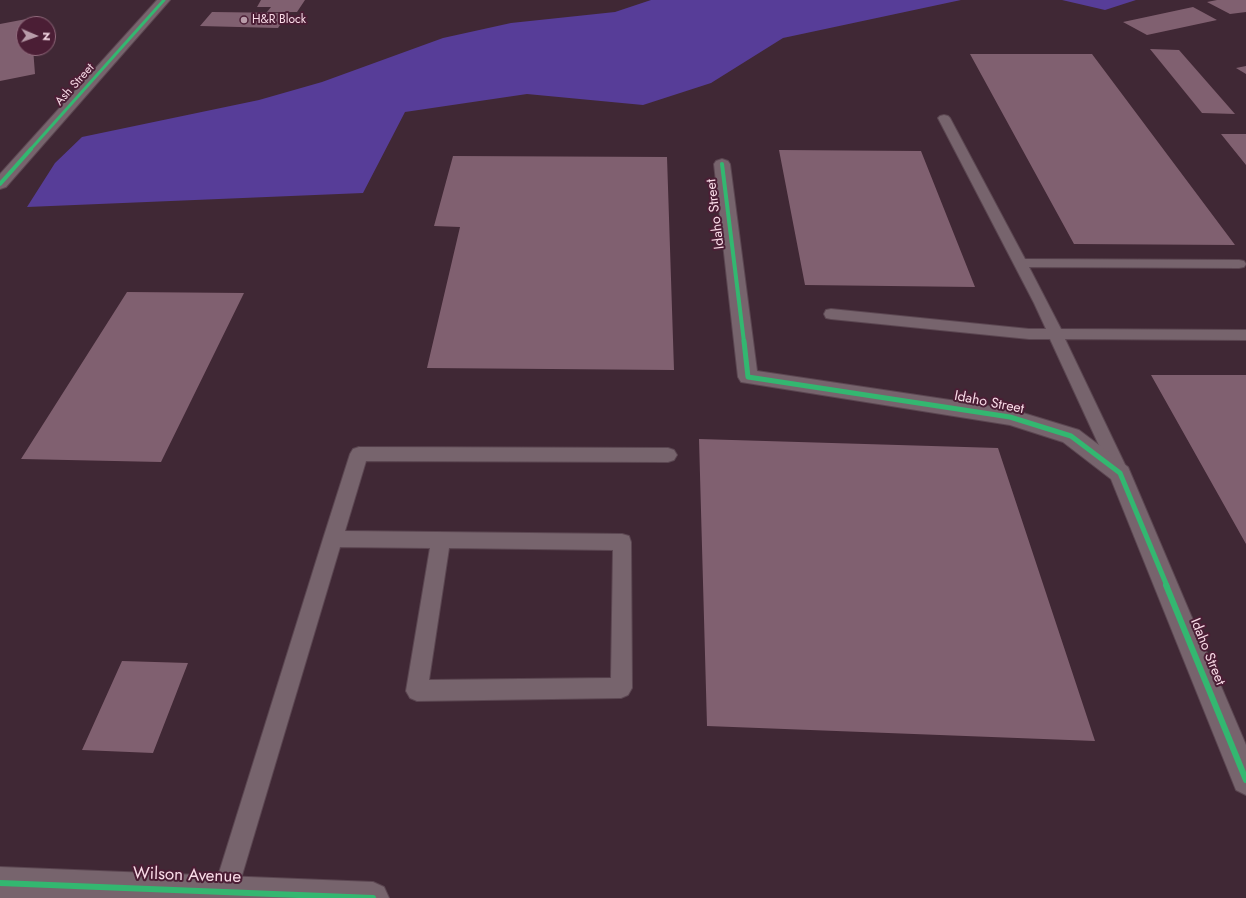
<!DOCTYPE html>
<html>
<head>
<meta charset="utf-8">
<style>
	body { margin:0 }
	#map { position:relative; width:1246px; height:898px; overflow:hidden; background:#402835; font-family:Jost,sans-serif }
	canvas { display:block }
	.north { position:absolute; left:16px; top:16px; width:40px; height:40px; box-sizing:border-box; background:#4b1e35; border:1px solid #916a7c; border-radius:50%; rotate:92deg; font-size:11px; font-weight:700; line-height:16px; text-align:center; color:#f9dbe7 }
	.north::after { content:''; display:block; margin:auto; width:14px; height:18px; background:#b89ca9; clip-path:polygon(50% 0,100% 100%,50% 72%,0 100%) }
</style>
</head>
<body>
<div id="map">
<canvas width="1246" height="898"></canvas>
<div class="north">N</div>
</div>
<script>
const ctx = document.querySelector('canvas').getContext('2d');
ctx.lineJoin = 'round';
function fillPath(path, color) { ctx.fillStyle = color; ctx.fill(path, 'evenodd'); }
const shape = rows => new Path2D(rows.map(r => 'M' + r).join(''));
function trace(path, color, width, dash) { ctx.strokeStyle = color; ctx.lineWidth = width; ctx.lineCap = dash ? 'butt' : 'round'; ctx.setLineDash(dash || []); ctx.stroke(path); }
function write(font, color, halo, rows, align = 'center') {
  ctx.font = font + ' Jost,sans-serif'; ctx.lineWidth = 4; ctx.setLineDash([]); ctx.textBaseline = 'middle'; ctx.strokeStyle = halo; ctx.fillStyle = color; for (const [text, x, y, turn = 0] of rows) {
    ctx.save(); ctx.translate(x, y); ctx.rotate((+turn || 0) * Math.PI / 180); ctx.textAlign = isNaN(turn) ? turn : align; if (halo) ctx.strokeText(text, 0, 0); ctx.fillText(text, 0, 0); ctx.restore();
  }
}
const forest = shape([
	[651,0,961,0,783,38,711,83,643,105,527,94,405,112,363,193,27,207,55,163,82,137,259,100,322,82,443,38,511,23,615,12],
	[1062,0,1136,0,1105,10]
]);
const building = shape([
	[261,0,305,0,297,12,267,12,271,7,257,7],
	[1217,0,1246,0,1246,12,1230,14,1207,2],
	[1193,7,1217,20,1147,35,1123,22],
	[212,12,288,13,278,28,200,26],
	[37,17,37,24,24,24,24,48,33,48,35,74,0,81,0,24],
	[1150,49,1179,50,1235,114,1202,113],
	[970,54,1092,54,1235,245,1074,244],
	[1246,66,1246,74,1236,68],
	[1221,134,1246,134,1246,165],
	[779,150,921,151,975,287,805,285],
	[453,156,667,157,674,370,427,368,460,227,434,226],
	[127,292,244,293,161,462,21,459],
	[1151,375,1246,375,1246,544],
	[699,439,998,448,1095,741,707,726],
	[122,661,188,663,153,753,82,750]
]);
const service = shape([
	[944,115,948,116,950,118,1025,259,1239,260,1244,261,1246,264,1244,267,1239,268,1029,267,1061,329,1246,330,1246,340,1065,339,1129,473,1126,478,1120,480,1114,478,1050,339,1029,339,831,319,826,318,824,314,826,310,831,309,1029,329,1046,329,1034,303,938,118,940,116,944,115],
	[359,447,668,448,674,450,677,455,674,460,668,462,366,461,345,531,622,534,629,536,631,542,632,688,628,695,621,698,417,701,410,698,406,691,430,548,340,547,237,892,235,898,215,898,213,892,323,539,350,454,353,449,359,447],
	[449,548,613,550,611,678,429,680,449,548]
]);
const minor = shape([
	[157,0,170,0,6,187,0,189,0,174,157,0],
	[722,159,728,161,730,164,757,371,1010,409,1079,430,1128,467,1246,745,1246,795,1236,790,1111,479,1063,442,1010,425,741,382,738,377,714,164,716,161,722,159]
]);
const tertiary = shape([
	[0,867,373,882,384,887,389,898,0,898,0,867]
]);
const cyclewayFar3 = shape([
	[30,150,164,0]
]);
const cyclewayFar2 = shape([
	[722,164,744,342],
	[0,184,31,149]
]);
const cyclewayFar1 = shape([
	[744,341,748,377,1010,417,1071,436,1120,473,1167,586]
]);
const cycleway = shape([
	[1166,585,1246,780],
	[0,883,373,898]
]);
const markers = [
	[244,20,4,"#b89ca9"]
];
const farPoinames = [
	["H&R Block",252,20]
];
const farStreetnames = [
	["Ash Street",75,85,-48]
];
const streetNames = [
	["Idaho Street",716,214,-97],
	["Idaho Street",989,403,11],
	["Idaho Street",1207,652,68]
];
const nearStreetnames = [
	["Wilson Avenue",187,876,2]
];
fillPath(forest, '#573d98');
fillPath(building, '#806070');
trace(service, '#5b4651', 2);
trace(minor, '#5b4651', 2);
trace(tertiary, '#5b4651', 2);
fillPath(service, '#77646d');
fillPath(minor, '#77646d');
fillPath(tertiary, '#77646d');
trace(cyclewayFar3, '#33b770', 3);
trace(cyclewayFar2, '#33b770', 4);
trace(cyclewayFar1, '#33b770', 5);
trace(cycleway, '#33b770', 6);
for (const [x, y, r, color] of markers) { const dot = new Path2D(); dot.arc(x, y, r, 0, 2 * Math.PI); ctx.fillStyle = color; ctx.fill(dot); trace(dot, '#4b1e35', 1.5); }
write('12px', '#f9dbe7', '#4b1e35', farPoinames, 'left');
write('12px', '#f9dbe7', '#4b1e35', farStreetnames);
write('14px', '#f9dbe7', '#4b1e35', streetNames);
write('17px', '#f9dbe7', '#4b1e35', nearStreetnames);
</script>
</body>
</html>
